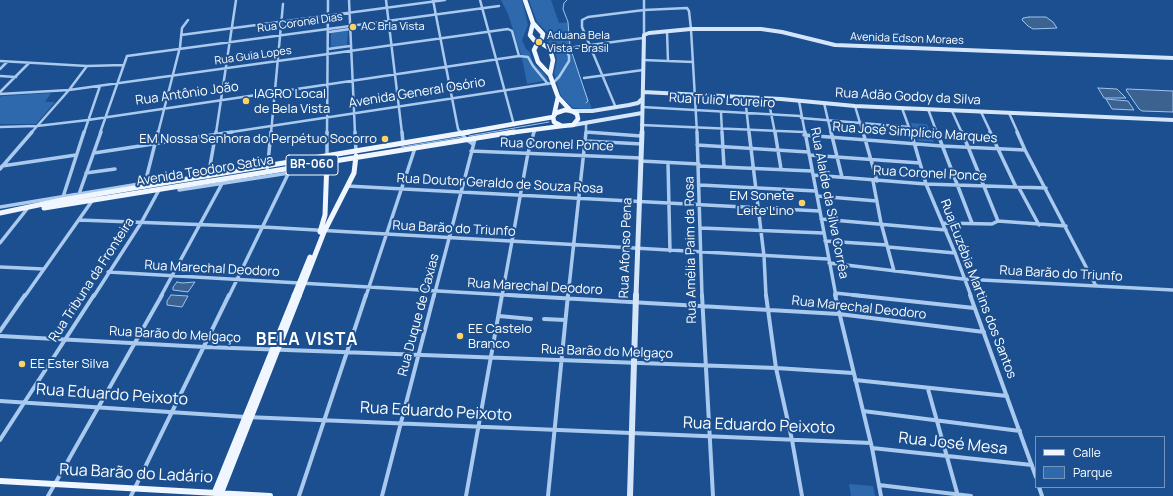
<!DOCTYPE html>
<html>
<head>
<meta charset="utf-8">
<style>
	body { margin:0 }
	#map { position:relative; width:1173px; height:496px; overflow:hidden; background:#1b4f8f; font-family:Manrope,sans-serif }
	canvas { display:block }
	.legend { position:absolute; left:1035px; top:436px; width:130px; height:52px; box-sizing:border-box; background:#1b4f8f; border:1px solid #7695bc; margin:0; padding:5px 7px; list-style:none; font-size:12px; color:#fff }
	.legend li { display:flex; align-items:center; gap:8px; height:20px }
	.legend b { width:20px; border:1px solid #7695bc }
</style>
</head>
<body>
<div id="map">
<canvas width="1173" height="496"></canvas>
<ul class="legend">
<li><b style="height:5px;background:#f0f6ff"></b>Calle</li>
<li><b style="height:11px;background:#2e69ad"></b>Parque</li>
</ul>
</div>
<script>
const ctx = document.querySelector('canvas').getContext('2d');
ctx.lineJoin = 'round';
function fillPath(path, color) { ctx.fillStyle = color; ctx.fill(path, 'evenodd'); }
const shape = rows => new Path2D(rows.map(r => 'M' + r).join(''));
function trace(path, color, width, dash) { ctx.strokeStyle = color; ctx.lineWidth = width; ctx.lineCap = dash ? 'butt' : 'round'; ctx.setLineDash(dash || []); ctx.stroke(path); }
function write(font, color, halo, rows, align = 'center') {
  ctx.font = font + ' Manrope,sans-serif'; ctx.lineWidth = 4; ctx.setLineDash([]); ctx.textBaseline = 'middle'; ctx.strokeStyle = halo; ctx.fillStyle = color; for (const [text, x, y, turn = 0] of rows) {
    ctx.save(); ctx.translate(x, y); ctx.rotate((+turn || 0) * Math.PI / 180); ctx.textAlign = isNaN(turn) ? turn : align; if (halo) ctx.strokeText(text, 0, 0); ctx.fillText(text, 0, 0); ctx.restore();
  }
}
const green = shape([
	[501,0,522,0,528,25,522,40,526,49,530,52,533,63,544,73,548,80,527,84,522,58,508,14],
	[529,0,551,0,559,23,568,22,572,55,592,109,573,108,561,96,554,73,557,59,553,48,547,43,545,37,548,33,537,22],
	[348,30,347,45,331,48,331,32],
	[51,93,45,102,55,102,36,124,0,124,0,97,2,96],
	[911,123,927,124,934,142,918,141],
	[849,484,873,486,875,496,851,496]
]);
const water = shape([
	[1029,17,1046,17,1053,22,1057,28,1033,29,1028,26,1022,20,1023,18,1029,17],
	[1098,88,1117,89,1126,98,1104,98,1098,88],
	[1127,89,1173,91,1173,112,1142,111,1139,109,1126,90,1127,89],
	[1106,99,1128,101,1134,110,1112,109,1106,99],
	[177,282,182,283,195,282,188,292,173,290,173,287,177,282],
	[171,295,188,296,182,307,167,305,167,301,171,295]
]);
const stream = shape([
	[567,0,564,3,563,9,568,22,570,47,588,101,586,103],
	[469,136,549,122],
	[401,147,462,137]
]);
const streetFar2 = shape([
	[349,0,355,133],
	[386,0,402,133],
	[433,0,458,129,461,133],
	[480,0,514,125],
	[644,0,644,35],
	[667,31,668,61],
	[329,32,350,29],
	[181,35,445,0],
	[328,49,350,46],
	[643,60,693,62],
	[0,61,87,66,123,65],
	[0,69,7,62],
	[0,76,16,77],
	[584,78,643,70],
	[0,92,29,63],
	[0,94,69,90,508,29,512,31,519,56],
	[745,97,749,133],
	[768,98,775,133],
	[799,101,805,133],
	[824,103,831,133],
	[855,106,863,133],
	[642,107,800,116],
	[616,108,582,27,582,20,588,17,644,10,687,8,689,11,691,29,697,133],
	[902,108,911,133],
	[928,109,937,133],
	[952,111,962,133],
	[721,112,722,133],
	[981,112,991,133],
	[1009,113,1018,133],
	[801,118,909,127],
	[586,123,586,133],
	[641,125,803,132],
	[0,127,37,126,88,120,519,56,528,57,533,66,548,84],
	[586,132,600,133],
	[31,133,69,90,87,66],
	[84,133,100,86],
	[100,133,127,56,499,6],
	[158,133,180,47,182,28,188,20],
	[216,133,236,0],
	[225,133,553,83,559,77,569,61,569,56,566,50,568,48,643,38],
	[271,133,283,4],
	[327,133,328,0],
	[534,133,535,129]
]);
const streetFar1 = shape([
	[355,132,356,152],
	[402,132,403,144],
	[460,132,467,140,473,144],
	[586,132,641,136],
	[697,132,702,296],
	[722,132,724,167],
	[749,132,764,256,766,296],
	[775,132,781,169],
	[805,132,836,296],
	[831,132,842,177],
	[863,132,877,181],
	[911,132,926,184,955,253,971,296],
	[937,132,972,223],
	[962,132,998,221],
	[990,132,1016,187],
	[1017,132,1025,150,1096,286],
	[804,135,942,146,1025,150],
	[586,141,642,144],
	[697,145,808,152],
	[471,151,641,158],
	[94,153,232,132],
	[809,155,920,163],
	[327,156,327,132],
	[641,161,699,164],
	[668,163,670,251],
	[2,166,76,155],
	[699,166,812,171],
	[0,169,32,132],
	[267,172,271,132],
	[86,173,115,169],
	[813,175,926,184,1046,188],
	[208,177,216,132],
	[873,181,881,223,894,271],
	[700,185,816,191],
	[347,186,819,211],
	[144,187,158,132],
	[1019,188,1039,225],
	[179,190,289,173],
	[79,194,101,132],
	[817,196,877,201],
	[63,197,84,132],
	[0,207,145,183],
	[821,219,946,230],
	[79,220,263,227,828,259],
	[943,223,992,224,998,221,1066,226],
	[701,228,823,233],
	[825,241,887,245],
	[0,243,27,209],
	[888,247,955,253],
	[829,263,963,279,1173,290],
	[0,267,43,269],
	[108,272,525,296],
	[835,293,863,296],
	[25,296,92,201],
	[94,296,141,223,159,190],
	[161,296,224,180],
	[229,296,291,168],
	[366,296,415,148],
	[434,296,475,139],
	[502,296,528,153,534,132],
	[568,296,586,132]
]);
const street = shape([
	[508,295,839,314,984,332],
	[702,295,713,496],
	[766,295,776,368,792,440,802,496],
	[835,295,872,448,881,496],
	[853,295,974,308],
	[970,295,1036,477],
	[499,316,531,319],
	[544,319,565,320],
	[0,331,25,295],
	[0,336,205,347,776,368,853,373],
	[855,380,1007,396],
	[928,389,958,496],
	[0,401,246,417,871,443],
	[863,411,1020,431],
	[0,440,94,295],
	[872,448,1032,465],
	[879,485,971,496],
	[1039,487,1042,496],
	[48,496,162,295],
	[131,496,229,295],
	[299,496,366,295],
	[382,496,434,295],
	[466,496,502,295],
	[548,496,568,295]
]);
const secondaryFar2 = shape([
	[643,92,781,99,855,106,1173,120],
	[572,111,592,111,629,105,638,103,642,99],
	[573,125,642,113],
	[642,133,644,35,649,33,691,29,761,29,782,32,835,45,1173,58]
]);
const secondaryFar1 = shape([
	[636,296,642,132]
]);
const secondary = shape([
	[630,496,636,295]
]);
const primaryFar2 = shape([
	[525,0,533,23,543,34,542,38],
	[533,23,530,35,534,40],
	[544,45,550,49,553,60,550,75],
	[536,46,534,50,538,62,550,75,558,97,554,115],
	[558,97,571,111],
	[565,110,572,111,577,114,578,119,573,125,562,126,554,122,553,117,556,113,565,110],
	[463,133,553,117],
	[508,133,562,126]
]);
const primaryFar1 = shape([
	[44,208,514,132],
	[0,213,62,200,469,132],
	[320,232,325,215,327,160],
	[294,296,310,257],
	[299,296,324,232,354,173,356,156]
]);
const primary = shape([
	[0,481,270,496],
	[215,492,295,295],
	[221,493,299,295]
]);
const markers = [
	[353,27,4,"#ffd166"],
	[539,42,4,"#ffd166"],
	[246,101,4,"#ffd166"],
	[385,139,4,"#ffd166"],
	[802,203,4,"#ffd166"],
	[460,336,4,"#ffd166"],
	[22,364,4,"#ffd166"]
];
const farStreetnames = [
	["Rua Coronel Dias",300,23,-8],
	["Avenida Edson Moraes",907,39,2],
	["Rua Guia Lopes",253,56,-8]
];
const farPoinames = [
	["AC Brla Vista",361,27],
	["Aduana Bela",547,36],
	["Vista - Brasil",547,49]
];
const shields = [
	[312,165,52]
];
const shieldNames = [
	["BR-060",312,165]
];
const streetNames = [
	["Avenida General Osório",417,93,-9],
	["Rua Antônio João",187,94,-8],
	["Rua Adão Godoy da Silva",908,97,3],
	["Rua Túlio Loureiro",722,101,3],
	["Rua José Simplício Marques",915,133,4],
	["Rua Coronel Ponce",557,145,2],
	["Avenida Teodoro Sativa",205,171,-9],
	["Rua Coronel Ponce",930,174,3],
	["Rua Doutor Geraldo de Souza Rosa",500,184,3],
	["Rua Alaíde da Silva Corrêa",829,203,79],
	["Rua Barão do Triunfo",454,229,3],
	["Rua Afonso Pena",626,248,-88],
	["Rua Amélia Paim da Rosa",691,250,-91],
	["Rua Marechal Deodoro",212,269,3],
	["Rua Barão do Triunfo",1061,274,3],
	["Rua Tribuna da Fronteira",92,280,-57],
	["Rua Marechal Deodoro",535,287,3],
	["Rua Euzébia Martins dos Santos",978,289,69],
	["Rua Marechal Deodoro",859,308,6],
	["Rua Duque de Caxias",419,315,-75],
	["Rua Barão do Melgaço",175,335,3],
	["Rua Barão do Melgaço",607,352,2]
];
const poiNames = [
	["IAGRO Local",254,94],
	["de Bela Vista",254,109],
	["EM Nossa Senhora do Perpétuo Socorro",377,139,"right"],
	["EM Sonete",794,196,"right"],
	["Leite Lino",794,211,"right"],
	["EE Castelo",468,329],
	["Branco",468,344],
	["EE Ester Silva",30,364]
];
const nearStreetnames = [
	["Rua Eduardo Peixoto",112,395,4],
	["Rua Eduardo Peixoto",436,412,3],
	["Rua Eduardo Peixoto",759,426,2],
	["Rua José Mesa",953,444,6],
	["Rua Barão do Ladário",136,474,3]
];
const districtNames = [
	["BELA VISTA",307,340]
];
fillPath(green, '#2e69ad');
fillPath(water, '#3c6290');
trace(water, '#9cc4f0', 1);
trace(stream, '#9cc4f0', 1);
trace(streetFar2, '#a9c9ee', 2.5);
trace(streetFar1, '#a9c9ee', 3.5);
trace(street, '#a9c9ee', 4);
trace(secondaryFar2, '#d6e6fa', 4);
trace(secondaryFar1, '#d6e6fa', 5);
trace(secondary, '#d6e6fa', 6);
trace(primaryFar2, '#f0f6ff', 4.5);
trace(primaryFar1, '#f0f6ff', 5);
trace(primary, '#f0f6ff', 6);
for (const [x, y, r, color] of markers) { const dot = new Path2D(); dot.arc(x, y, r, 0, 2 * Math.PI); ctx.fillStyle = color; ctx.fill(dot); trace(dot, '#1b4f8f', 1.5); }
write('11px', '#fff', '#1b4f8f', farStreetnames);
write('11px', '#fff', '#1b4f8f', farPoinames, 'left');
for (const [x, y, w] of shields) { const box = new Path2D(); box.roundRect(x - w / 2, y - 10, w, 20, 3); ctx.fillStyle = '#1b4f8f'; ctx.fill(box); trace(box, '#fff', 1); }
write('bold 12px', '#fff', null, shieldNames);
write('13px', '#fff', '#1b4f8f', streetNames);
write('13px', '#fff', '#1b4f8f', poiNames, 'left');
write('16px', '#fff', '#1b4f8f', nearStreetnames);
ctx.letterSpacing = '1px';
write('bold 17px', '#fff', '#1b4f8f', districtNames);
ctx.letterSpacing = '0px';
</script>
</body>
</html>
